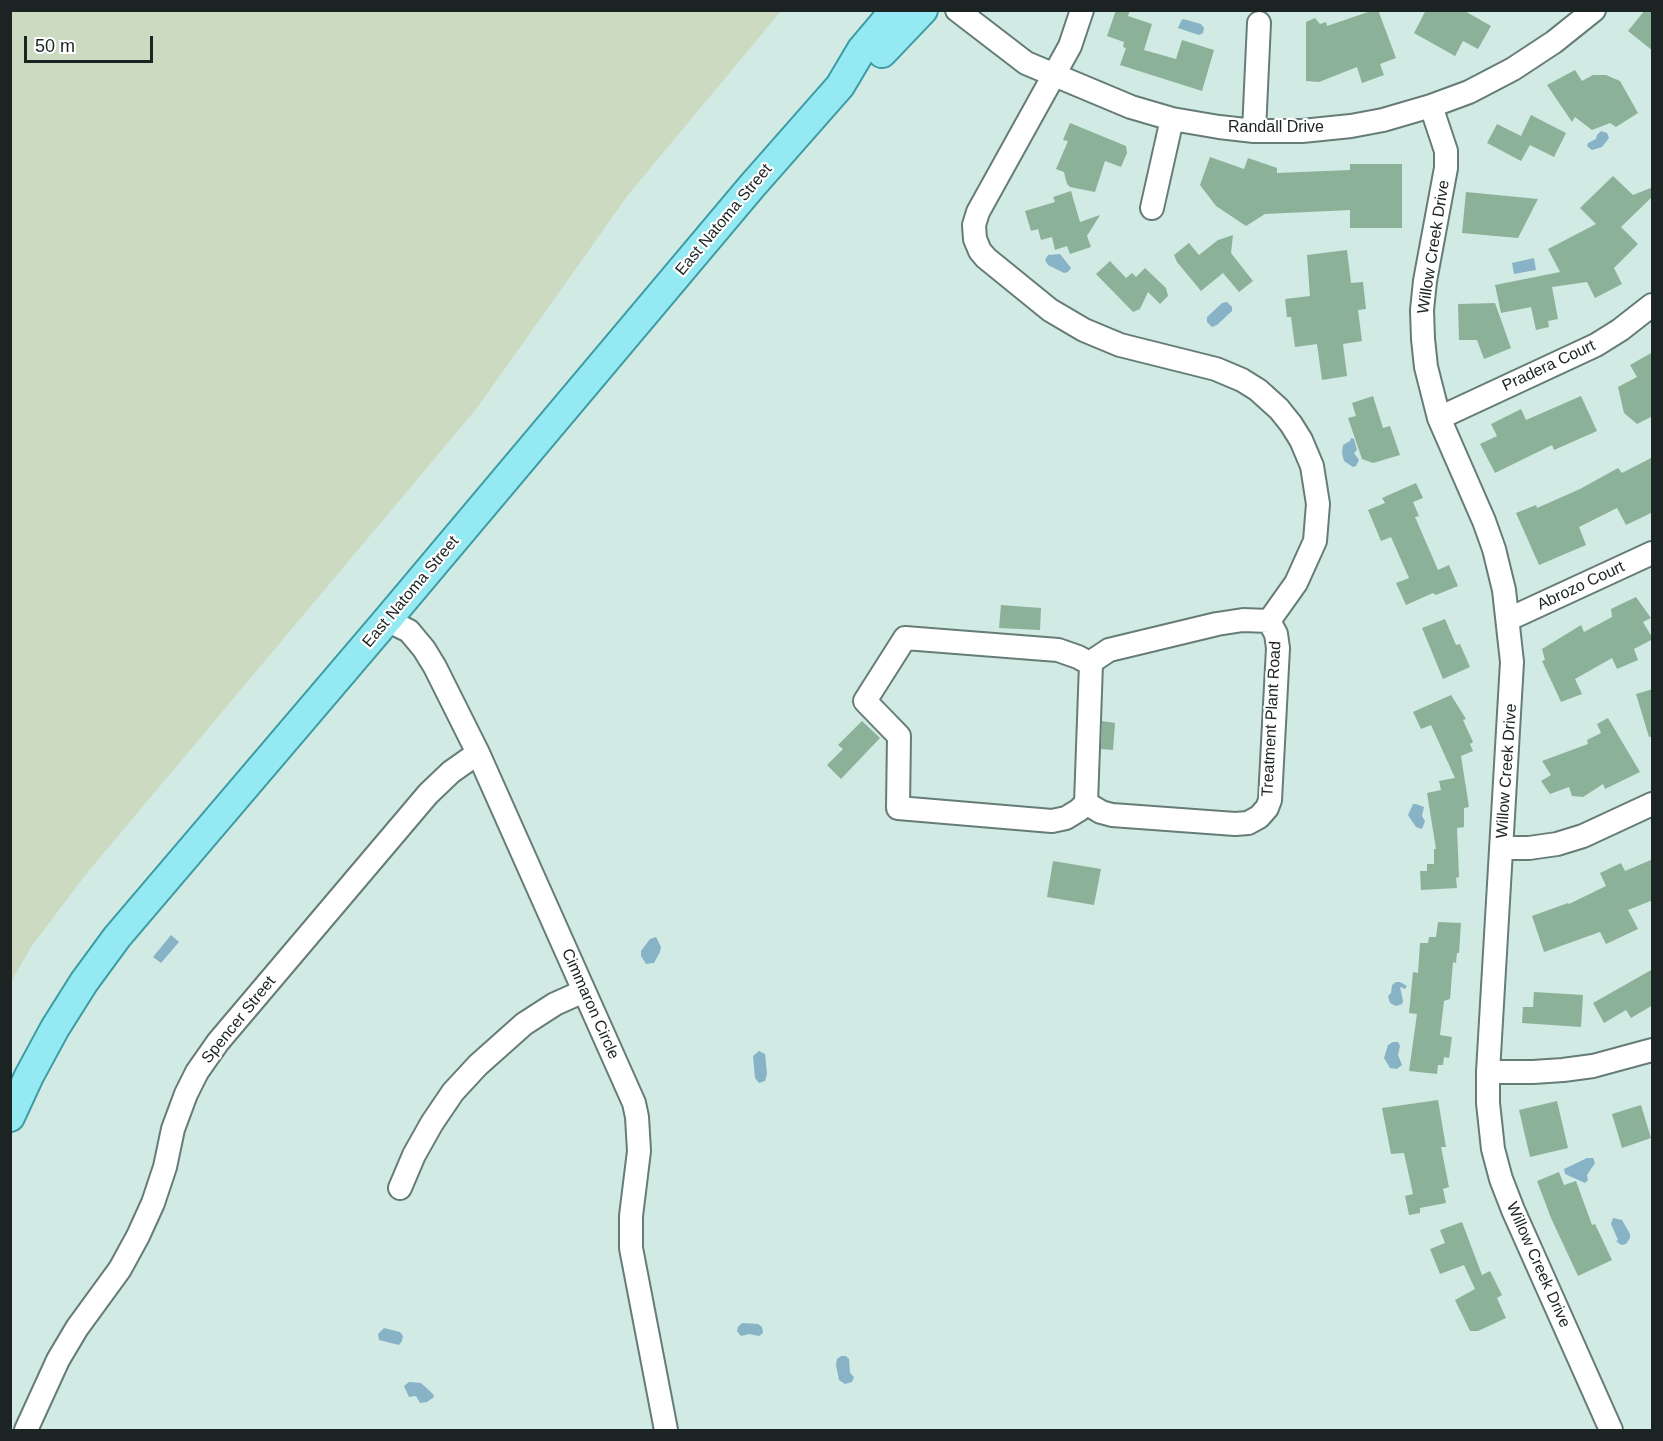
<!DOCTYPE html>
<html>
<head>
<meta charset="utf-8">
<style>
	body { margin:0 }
	#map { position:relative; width:1663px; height:1441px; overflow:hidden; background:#d1eae4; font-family:Arial,sans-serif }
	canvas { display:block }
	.frame { position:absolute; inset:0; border:12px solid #1b2422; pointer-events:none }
	.scale { position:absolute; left:24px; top:36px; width:129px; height:27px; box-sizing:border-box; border:3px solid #1b2422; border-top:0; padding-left:8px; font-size:18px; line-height:21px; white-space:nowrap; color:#1b2422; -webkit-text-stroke:4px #fff; paint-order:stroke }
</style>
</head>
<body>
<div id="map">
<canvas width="1663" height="1441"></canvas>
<div class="frame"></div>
<div class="scale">50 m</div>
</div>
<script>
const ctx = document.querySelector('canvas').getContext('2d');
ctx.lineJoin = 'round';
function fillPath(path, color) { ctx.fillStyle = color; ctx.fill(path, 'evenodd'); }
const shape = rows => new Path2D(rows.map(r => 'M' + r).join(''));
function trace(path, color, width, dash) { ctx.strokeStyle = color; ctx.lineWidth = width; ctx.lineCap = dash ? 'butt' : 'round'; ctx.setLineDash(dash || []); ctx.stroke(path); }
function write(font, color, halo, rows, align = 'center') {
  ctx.font = font + ' Arial,sans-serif'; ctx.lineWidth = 4.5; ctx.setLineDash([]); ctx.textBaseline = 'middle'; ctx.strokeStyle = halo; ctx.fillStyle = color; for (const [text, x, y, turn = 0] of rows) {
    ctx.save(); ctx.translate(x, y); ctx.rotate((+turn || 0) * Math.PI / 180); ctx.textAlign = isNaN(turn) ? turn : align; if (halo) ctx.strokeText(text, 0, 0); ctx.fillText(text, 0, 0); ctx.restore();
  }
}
const green = shape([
	[11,10,781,11,628,195,477,408,87,873,31,947,11,982]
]);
const water = shape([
	[1183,19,1201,24,1204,28,1203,33,1199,35,1178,28,1181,21],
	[1601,131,1607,133,1609,138,1602,147,1592,150,1587,146,1588,143,1596,139,1597,135],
	[1060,254,1071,268,1068,272,1064,273,1048,265,1045,260,1048,255],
	[1534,258,1536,270,1514,274,1512,263],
	[1227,302,1232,307,1232,311,1217,325,1212,327,1207,322,1207,317,1222,303],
	[1351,438,1354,439,1357,450,1354,453,1359,460,1356,466,1353,467,1344,461,1342,453,1343,445,1350,441],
	[1413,804,1416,804,1424,807,1422,816,1425,821,1422,829,1416,827,1408,815],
	[171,935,179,942,161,963,153,957],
	[656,937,661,947,660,952,654,963,646,964,641,956,641,951,650,939],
	[1396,982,1400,982,1407,986,1405,989,1400,987,1403,1001,1402,1004,1396,1006,1390,1003,1388,996,1391,993,1392,985],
	[1393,1042,1398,1042,1400,1046,1398,1055,1402,1065,1397,1069,1390,1068,1384,1058,1388,1045],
	[759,1051,765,1054,767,1074,765,1081,759,1083,755,1078,753,1056],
	[1587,1158,1593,1158,1595,1163,1587,1175,1588,1180,1585,1183,1565,1174,1564,1169],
	[1613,1218,1622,1220,1630,1234,1630,1238,1626,1244,1621,1245,1616,1241,1618,1240,1611,1224],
	[742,1323,758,1324,762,1327,763,1333,759,1336,749,1334,741,1336,737,1331,738,1327],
	[384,1328,400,1332,403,1336,402,1341,399,1345,379,1340,378,1334],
	[841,1356,846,1356,849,1359,850,1373,854,1377,852,1382,845,1384,839,1380,836,1365,837,1359],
	[409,1382,421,1383,433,1394,434,1397,427,1402,420,1403,416,1396,409,1397,404,1386]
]);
const building = shape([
	[1116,10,1130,10,1128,16,1152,24,1144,50,1176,59,1182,40,1214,50,1202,91,1120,65,1126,48,1123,47,1124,42,1107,36],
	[1374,10,1378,10,1396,58,1380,64,1384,75,1362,83,1357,67,1319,82,1306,81,1306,22,1315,18,1320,24,1326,22,1327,26],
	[1426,10,1463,10,1491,26,1478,49,1463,41,1455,56,1414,33],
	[1645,10,1653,10,1653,51,1628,31],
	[1575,70,1582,81,1593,75,1606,75,1620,81,1638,113,1616,127,1610,123,1592,130,1575,117,1572,122,1547,85],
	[1531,115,1566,133,1554,157,1530,145,1521,161,1487,143,1497,124,1521,136],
	[1070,123,1126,146,1127,153,1121,167,1105,161,1095,192,1070,187,1067,184,1064,172,1056,169,1068,141,1063,140],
	[1210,157,1244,169,1248,158,1277,168,1277,173,1350,170,1350,164,1402,164,1402,228,1350,228,1350,210,1265,214,1246,226,1216,206,1200,185],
	[1613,176,1633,195,1653,187,1653,196,1621,227,1638,244,1614,268,1622,284,1595,298,1587,282,1552,287,1558,319,1548,321,1549,327,1536,330,1531,307,1501,313,1495,285,1560,272,1548,249,1596,224,1580,208],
	[1071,191,1080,222,1100,215,1087,236,1091,247,1070,254,1067,246,1055,250,1052,237,1041,240,1038,229,1031,231,1025,211,1055,202,1053,197],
	[1466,192,1538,199,1518,238,1462,233],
	[1233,235,1231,253,1253,281,1239,292,1223,273,1201,291,1177,262,1174,255,1189,243,1199,255,1218,240],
	[1347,250,1351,283,1363,282,1366,309,1358,310,1362,341,1343,344,1347,376,1322,380,1317,344,1295,347,1291,317,1287,317,1285,299,1310,296,1307,255],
	[1110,261,1126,278,1132,273,1136,277,1145,268,1166,288,1168,296,1160,304,1148,292,1140,309,1133,312,1096,274],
	[1495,303,1511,348,1484,359,1477,340,1459,340,1458,304],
	[1653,352,1653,416,1637,424,1624,413,1618,387,1637,377,1630,365],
	[1373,396,1383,428,1390,426,1400,455,1373,463,1362,459,1348,418,1356,416,1352,403],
	[1581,396,1597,431,1554,450,1552,445,1495,473,1480,444,1497,436,1491,424,1521,409,1526,420],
	[1653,457,1653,512,1626,525,1617,508,1579,527,1586,545,1539,565,1516,513,1536,505,1537,508,1580,489,1618,468,1622,473],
	[1416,483,1423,498,1413,502,1419,516,1415,517,1438,570,1449,565,1458,586,1436,595,1433,593,1406,605,1396,583,1409,578,1391,537,1381,541,1368,510,1385,503,1382,498],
	[1636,597,1651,618,1643,622,1653,639,1634,649,1638,660,1617,669,1612,658,1575,679,1582,694,1561,702,1542,661,1545,660,1542,649,1581,625,1584,632,1612,617,1611,609],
	[1001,605,1041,608,1040,630,999,628],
	[1445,619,1456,645,1460,644,1470,667,1443,679,1422,628],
	[1653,689,1653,736,1649,737,1636,694],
	[1451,695,1466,719,1463,720,1473,742,1470,744,1473,751,1461,756,1469,807,1464,808,1464,827,1457,828,1459,877,1456,878,1457,888,1421,890,1420,871,1427,871,1427,864,1434,864,1434,849,1436,849,1427,793,1441,790,1439,781,1455,778,1431,725,1421,729,1413,712],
	[1608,718,1640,772,1605,789,1603,784,1583,797,1572,796,1569,787,1550,794,1541,781,1551,775,1542,761,1588,744,1587,740,1601,733,1597,724],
	[862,721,880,738,841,779,827,765,843,749,838,745],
	[1102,721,1115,723,1113,750,1101,749],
	[1653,859,1653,900,1628,910,1638,929,1606,944,1600,932,1544,952,1532,916,1568,903,1569,904,1606,886,1600,873,1621,863,1625,871],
	[1053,861,1101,869,1094,905,1047,897],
	[1438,922,1461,923,1459,953,1457,953,1456,963,1453,962,1450,999,1444,1001,1440,1035,1452,1037,1449,1058,1444,1057,1443,1065,1438,1065,1437,1074,1409,1071,1417,1014,1409,1013,1413,972,1418,973,1420,943,1428,943,1429,937,1436,937],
	[1653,969,1653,1005,1631,1018,1626,1010,1604,1023,1593,1003],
	[1534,992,1583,995,1581,1027,1522,1023,1523,1007,1533,1007],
	[1438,1100,1446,1147,1441,1147,1449,1187,1443,1189,1446,1203,1420,1208,1420,1213,1409,1215,1405,1196,1413,1194,1404,1153,1391,1154,1382,1108],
	[1557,1101,1568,1148,1530,1157,1519,1110],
	[1641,1105,1651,1138,1622,1148,1612,1114],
	[1559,1172,1564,1185,1576,1181,1592,1225,1595,1224,1612,1260,1578,1276,1551,1218,1537,1181],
	[1462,1222,1482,1275,1490,1271,1502,1295,1497,1298,1506,1318,1478,1331,1470,1331,1455,1300,1475,1289,1464,1265,1440,1274,1430,1249,1445,1243,1440,1230]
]);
const minor = shape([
	[957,10,1026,63,1131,107,1172,119,1219,127,1254,131,1302,131,1351,126,1383,120,1431,106,1469,92,1513,69,1554,42,1594,10],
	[1082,10,1070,46,978,212,974,225,975,239,980,251,986,258,1050,310,1084,330,1120,345,1216,369,1242,380,1258,390,1279,409,1291,424,1301,440,1312,466,1318,504,1315,541,1296,583,1269,621,1243,620,1217,624,1109,650,1094,660,1091,664,1086,803,1079,810,1066,818,1052,821,898,808,899,736,865,701,905,638,1058,650,1078,657,1091,664],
	[1431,106,1446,151,1446,168,1425,281,1422,310,1423,339,1426,367,1439,418,1484,521,1494,549,1504,590,1512,662,1488,1072,1488,1103,1493,1149,1501,1179,1513,1210,1611,1430],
	[1254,131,1259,23],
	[1152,208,1172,119],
	[1439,418,1596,345,1620,330,1652,305],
	[1509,619,1652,553],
	[387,620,409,631,424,649,435,667,478,753,634,1103,637,1117,639,1151,631,1216,631,1248,666,1430],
	[1086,803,1101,812,1112,815,1235,824,1248,823,1259,817,1267,808,1270,800,1278,648,1276,634,1269,621],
	[1502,848,1529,848,1557,844,1583,836,1652,804],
	[1488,1072,1533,1072,1563,1070,1593,1066,1652,1050],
	[400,1188,414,1155,432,1123,453,1092,478,1065,524,1024,555,1004,584,991],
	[26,1430,58,1360,77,1328,120,1269,138,1236,153,1203,165,1167,173,1129,186,1094,197,1072,218,1042,428,794,451,772,478,753]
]);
const major = shape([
	[882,53,923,10],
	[10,1117,29,1076,55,1028,84,982,117,937,387,620,752,186,840,86,862,49,895,10]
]);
const streetNames = [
	["Randall Drive",1276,128],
	["East Natoma Street",724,220,-50],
	["Willow Creek Drive",1434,247,-81],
	["Pradera Court",1549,366,-25],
	["Abrozo Court",1581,586,-25],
	["East Natoma Street",411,592,-50],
	["Treatment Plant Road",1272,719,-87],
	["Willow Creek Drive",1507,771,-86],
	["Cimmaron Circle",590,1004,66],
	["Spencer Street",239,1020,-51],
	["Willow Creek Drive",1538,1265,66]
];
fillPath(green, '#ccdac1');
fillPath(water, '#88b2c6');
fillPath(building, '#8cb199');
trace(minor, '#667c77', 26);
trace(major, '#3c9ba3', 32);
trace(minor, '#fff', 22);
trace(major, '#94e9f2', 28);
write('16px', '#1b2422', '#fff', streetNames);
</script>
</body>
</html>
